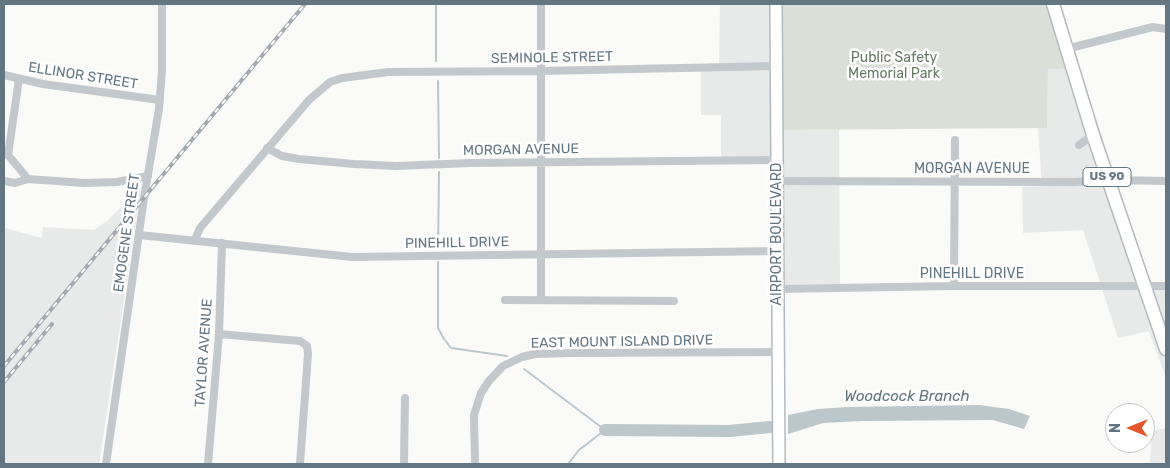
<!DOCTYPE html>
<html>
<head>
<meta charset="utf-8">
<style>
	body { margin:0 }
	#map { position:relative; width:1170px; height:468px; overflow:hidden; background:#fafaf8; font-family:Rubik,sans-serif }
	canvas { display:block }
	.frame { position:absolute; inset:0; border:5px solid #657683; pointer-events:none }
	.north { position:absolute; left:1105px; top:403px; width:50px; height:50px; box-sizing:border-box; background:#fff; border:1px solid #c1c8cd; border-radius:50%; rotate:270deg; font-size:14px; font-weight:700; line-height:20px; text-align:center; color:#657683 }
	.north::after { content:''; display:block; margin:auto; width:18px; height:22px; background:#e4572e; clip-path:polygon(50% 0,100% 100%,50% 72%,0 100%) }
</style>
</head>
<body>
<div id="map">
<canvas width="1170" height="468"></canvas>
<div class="frame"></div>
<div class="north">N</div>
</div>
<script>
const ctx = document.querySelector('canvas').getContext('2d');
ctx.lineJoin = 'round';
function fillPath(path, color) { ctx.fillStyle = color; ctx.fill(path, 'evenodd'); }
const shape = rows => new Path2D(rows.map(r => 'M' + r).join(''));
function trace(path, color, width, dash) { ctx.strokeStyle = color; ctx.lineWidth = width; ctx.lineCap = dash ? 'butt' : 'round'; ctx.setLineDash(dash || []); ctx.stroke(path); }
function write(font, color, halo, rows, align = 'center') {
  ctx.font = font + ' Rubik,sans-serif'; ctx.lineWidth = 5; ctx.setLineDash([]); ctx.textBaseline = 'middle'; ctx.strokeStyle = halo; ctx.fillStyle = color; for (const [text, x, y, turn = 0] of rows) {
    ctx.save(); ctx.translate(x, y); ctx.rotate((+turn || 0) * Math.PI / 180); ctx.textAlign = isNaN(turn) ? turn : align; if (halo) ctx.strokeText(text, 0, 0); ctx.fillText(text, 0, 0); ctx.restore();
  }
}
const built = shape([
	[720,4,771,4,772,130,839,129,840,284,772,285,772,159,721,158,721,115,701,115,701,64,719,63],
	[1048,68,1080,68,1149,283,1166,283,1166,378,1149,331,1118,338,1083,230,1023,233,1022,187,1042,186,1038,128,1047,127],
	[141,187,99,464,4,464,4,228,42,238,43,227,94,230,108,220],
	[1166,428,1166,464,1150,464,1152,431]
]);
const green = shape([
	[776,4,1053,4,1072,68,1048,69,1047,128,777,130]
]);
const water = shape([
	[979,405,1009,409,1030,416,1024,429,993,420,863,421,823,423,788,434,788,415,818,409,848,407]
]);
const stream = shape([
	[436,4,436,61],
	[438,81,439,158],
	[438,249,439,172],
	[438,262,438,328,444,339,451,348,507,356],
	[524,369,605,430,579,450,568,464]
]);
const river = shape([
	[605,430,729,431,770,427]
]);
const minor = shape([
	[541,4,541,300],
	[1066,49,1153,27,1166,29],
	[4,75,43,84,160,100],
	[19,79,8,155,28,179,84,183,117,182,148,176],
	[1079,145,1093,135],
	[267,148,282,156,299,159,354,164,396,166,470,163,777,160],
	[4,181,15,183,28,179],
	[777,181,1075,182,1108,180,1166,181],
	[139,235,352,257,777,251],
	[195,240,200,228,309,100,330,82,342,78,388,72,540,71,776,66],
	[954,286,955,140],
	[777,289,954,286,1166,286],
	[505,300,674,301],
	[219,334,300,341,307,346,308,354,300,464],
	[106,464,144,198,159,109,162,70,162,4],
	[208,464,219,334,222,243],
	[404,464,405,398],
	[475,464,474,415,481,393,489,381,503,366,522,357,535,354,571,353,778,352]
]);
const secondary = shape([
	[776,4,779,464]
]);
const primary = shape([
	[1053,4,1093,135,1166,349]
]);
const rail = shape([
	[4,366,305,4],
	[4,382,52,324]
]);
const shields = [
	[1107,177,48]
];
const shieldNames = [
	["US 90",1107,177]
];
const streetNames = [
	["SEMINOLE STREET",552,58,-1],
	["ELLINOR STREET",83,76,9],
	["MORGAN AVENUE",521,150,-1],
	["MORGAN AVENUE",972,169],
	["EMOGENE STREET",127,233,-82],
	["AIRPORT BOULEVARD",777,234,-90],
	["PINEHILL DRIVE",457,243,-1],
	["PINEHILL DRIVE",972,274],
	["EAST MOUNT ISLAND DRIVE",622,342,-1],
	["TAYLOR AVENUE",204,353,-86]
];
const parkNames = [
	["Public Safety",894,58],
	["Memorial Park",894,74]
];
const waterNames = [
	["Woodcock Branch",907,397]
];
fillPath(built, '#e8e9e9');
fillPath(green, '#dadfd7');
fillPath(water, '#bbc7cb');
trace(stream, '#bbc7cb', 2);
trace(river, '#bbc7cb', 12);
trace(secondary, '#b3babf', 14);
trace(primary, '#b5babe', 15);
trace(minor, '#c3c8cc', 8);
trace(secondary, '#fff', 11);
trace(primary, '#fff', 12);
trace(rail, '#a2aab0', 4);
trace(rail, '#fff', 2, [5.5]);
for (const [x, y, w] of shields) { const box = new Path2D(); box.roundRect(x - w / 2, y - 9.5, w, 19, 4); ctx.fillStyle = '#fff'; ctx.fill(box); trace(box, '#657683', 1); }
write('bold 12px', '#657683', null, shieldNames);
write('14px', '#657683', '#fff', streetNames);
write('14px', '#687a64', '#fff', parkNames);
write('italic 15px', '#60757c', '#fff', waterNames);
</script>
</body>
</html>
